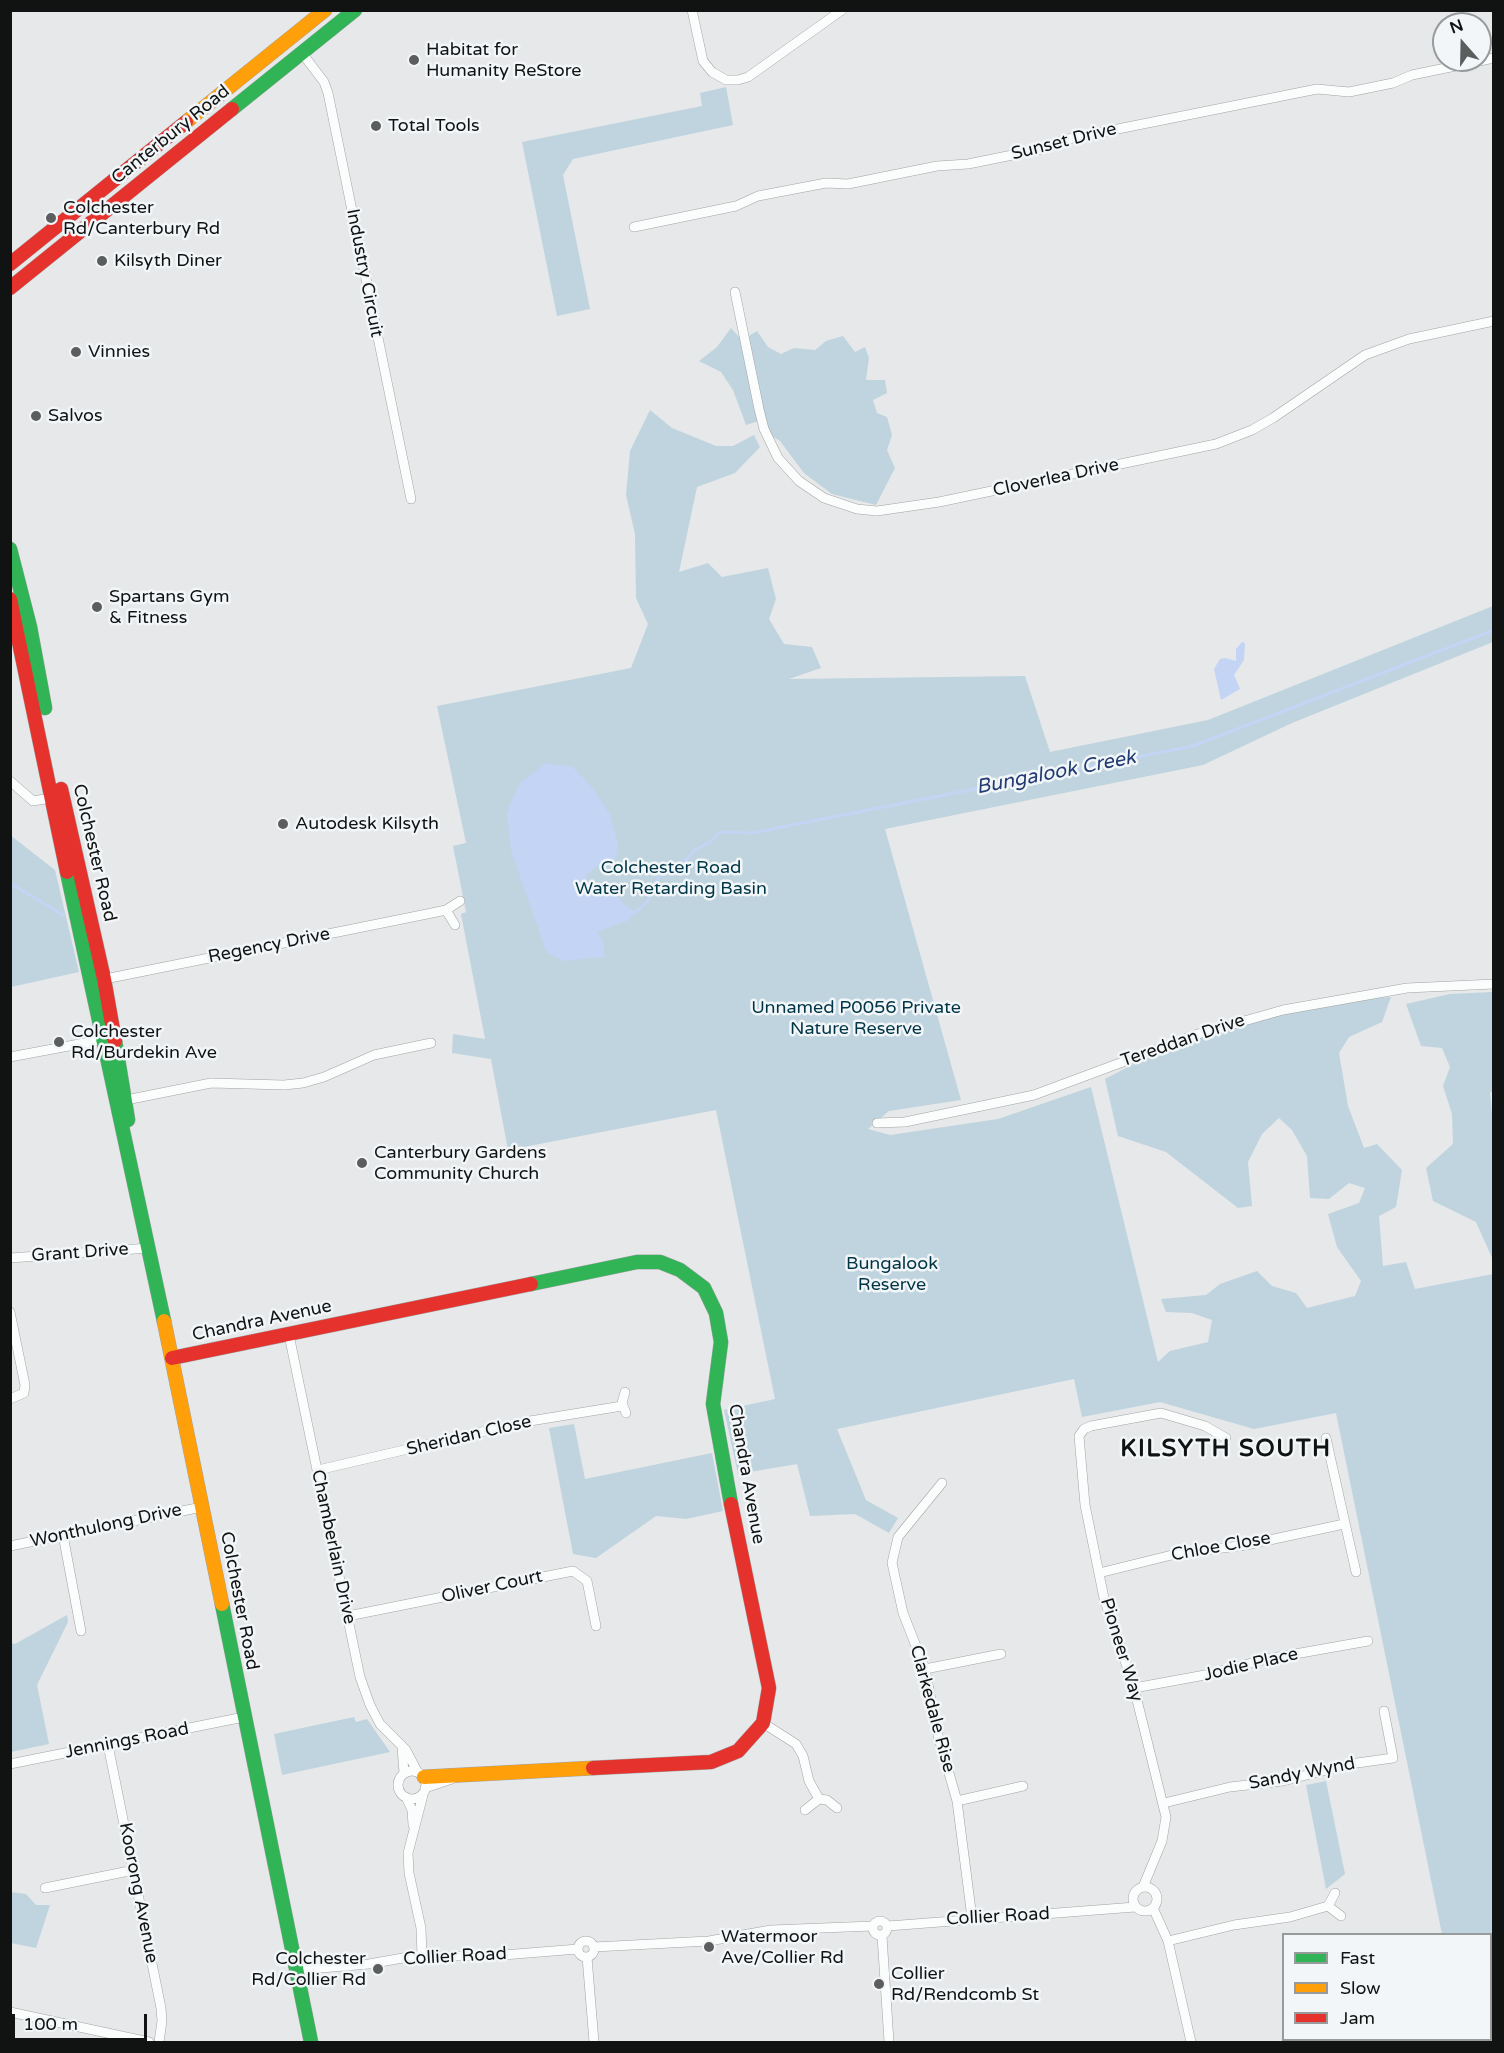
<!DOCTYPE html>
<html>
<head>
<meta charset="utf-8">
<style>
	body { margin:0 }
	#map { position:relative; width:1504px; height:2053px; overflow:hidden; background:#e6e8ea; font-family:"Varela Round",sans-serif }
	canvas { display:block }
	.frame { position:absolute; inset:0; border:12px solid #111313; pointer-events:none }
	.legend { position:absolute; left:1282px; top:1933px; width:210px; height:108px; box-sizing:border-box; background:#f2f6f8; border:2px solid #989b9c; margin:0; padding:8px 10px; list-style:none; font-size:18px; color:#111313 }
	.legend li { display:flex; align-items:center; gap:12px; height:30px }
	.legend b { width:30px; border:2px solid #989b9c }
	.north { position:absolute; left:1432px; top:12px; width:60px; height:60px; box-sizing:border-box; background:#f2f6f8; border:2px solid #989b9c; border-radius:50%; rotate:340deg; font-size:16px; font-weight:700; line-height:24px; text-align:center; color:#111313 }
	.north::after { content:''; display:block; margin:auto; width:21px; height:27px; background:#5c5e5e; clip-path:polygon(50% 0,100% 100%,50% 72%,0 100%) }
	.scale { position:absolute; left:12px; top:2014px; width:135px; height:27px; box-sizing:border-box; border:3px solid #111313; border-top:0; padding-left:8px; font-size:18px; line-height:21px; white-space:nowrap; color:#111313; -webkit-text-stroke:4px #f2f6f8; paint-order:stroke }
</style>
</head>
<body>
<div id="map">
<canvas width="1504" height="2053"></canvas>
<div class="frame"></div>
<ul class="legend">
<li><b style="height:8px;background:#30b455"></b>Fast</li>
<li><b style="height:8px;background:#ff9f0a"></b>Slow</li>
<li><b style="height:8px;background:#e5322d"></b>Jam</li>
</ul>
<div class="north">N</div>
<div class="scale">100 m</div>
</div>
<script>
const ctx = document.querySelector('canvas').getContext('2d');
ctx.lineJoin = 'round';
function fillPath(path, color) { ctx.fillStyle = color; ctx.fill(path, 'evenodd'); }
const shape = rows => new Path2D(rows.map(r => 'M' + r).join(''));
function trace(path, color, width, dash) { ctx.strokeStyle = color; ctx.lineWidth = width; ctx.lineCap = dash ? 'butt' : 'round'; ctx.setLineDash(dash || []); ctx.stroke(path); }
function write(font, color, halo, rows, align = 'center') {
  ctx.font = font + ' "Varela Round",sans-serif'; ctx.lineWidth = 5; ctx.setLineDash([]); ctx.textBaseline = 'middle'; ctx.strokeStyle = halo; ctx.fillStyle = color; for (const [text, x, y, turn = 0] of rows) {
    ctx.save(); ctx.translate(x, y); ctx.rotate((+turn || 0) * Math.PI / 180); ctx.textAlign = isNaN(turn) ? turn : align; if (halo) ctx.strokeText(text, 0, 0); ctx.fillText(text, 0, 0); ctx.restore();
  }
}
const green = shape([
	[726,87,733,125,573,159,563,175,590,309,557,316,522,142,702,106,700,93],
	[731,328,742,340,757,331,768,347,781,354,794,348,815,350,826,341,843,336,855,352,865,347,869,358,866,380,885,380,887,393,873,400,877,413,887,417,892,435,887,450,895,468,876,505,832,494,804,473,780,441,772,436,765,419,746,425,733,390,721,372,699,361,717,347],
	[650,410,672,428,716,446,733,446,754,435,760,447,735,473,697,487,679,572,708,563,722,577,768,568,776,599,769,619,784,644,812,647,821,668,789,679,1025,676,1050,752,1208,720,1493,606,1493,642,1292,723,1203,765,885,829,961,1100,889,1111,868,1129,890,1135,998,1119,1091,1087,1158,1362,1170,1351,1208,1342,1212,1320,1192,1313,1166,1312,1161,1299,1206,1295,1220,1284,1257,1271,1272,1286,1296,1293,1307,1308,1355,1296,1361,1281,1337,1247,1328,1214,1359,1203,1365,1188,1349,1183,1329,1199,1310,1198,1307,1156,1292,1130,1279,1118,1262,1134,1248,1162,1252,1206,1238,1208,1166,1152,1118,1136,1105,1079,1156,1052,1230,1027,1311,1008,1358,999,1391,997,1382,1022,1349,1037,1339,1053,1348,1106,1364,1148,1377,1144,1402,1170,1396,1207,1379,1216,1383,1266,1406,1262,1415,1289,1493,1274,1493,2042,1464,2042,1463,2040,1490,2040,1490,1934,1442,1934,1336,1413,1254,1429,1160,1402,1082,1417,1074,1379,837,1429,866,1500,898,1518,889,1533,855,1514,810,1516,797,1464,738,1474,724,1410,775,1399,716,1110,508,1150,491,1059,452,1053,453,1034,485,1039,461,914,466,912,453,846,466,843,437,706,631,668,648,624,636,598,635,534,626,495,630,451],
	[10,835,55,870,79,972,11,987],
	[1493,992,1494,1089,1490,1093,1494,1134,1493,1260,1476,1222,1433,1201,1426,1168,1453,1144,1452,1114,1443,1086,1450,1067,1442,1048,1421,1046,1406,1004,1450,994],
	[574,1424,585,1479,712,1453,723,1511,686,1519,656,1516,596,1558,573,1554,549,1428],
	[67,1615,68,1622,37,1685,49,1744,11,1752,11,1643,15,1644],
	[354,1717,356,1722,367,1719,390,1752,282,1775,274,1734],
	[1326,1781,1345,1874,1326,1889,1306,1785],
	[11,1892,26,1894,36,1905,50,1905,36,1948,11,1943]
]);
const water = shape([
	[1242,642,1245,643,1244,660,1234,675,1240,689,1221,700,1214,669,1220,659,1225,658,1236,661,1236,649],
	[546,763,573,767,591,786,609,813,618,843,615,861,596,867,586,875,587,883,596,891,613,890,625,905,636,912,629,920,597,932,603,941,605,957,564,961,546,952,511,850,507,815,510,804,520,783]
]);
const stream = shape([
	[10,883,63,915],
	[636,912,648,901,661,872,685,861,695,850,710,842,720,832,752,833,1193,746,1494,630]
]);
const street = shape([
	[692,10,703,61,712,72,726,80,738,80,748,77,842,10],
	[302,53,324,82,328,93,411,499],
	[634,227,736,206,758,196,826,183,848,184,937,166,968,164,1042,149,1063,140,1317,89,1349,92,1393,83,1412,75,1494,58],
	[735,292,759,409,764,429,778,458,799,481,824,498,857,509,877,511,939,502,1216,444,1252,430,1273,418,1365,355,1409,339,1494,321],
	[10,781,33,801,57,797],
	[446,910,455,925],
	[100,980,432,913,446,910,460,901],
	[10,1057,106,1039],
	[121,1101,211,1083,284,1085,303,1083,324,1077,374,1055,431,1043],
	[877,1123,905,1122,1034,1095,1198,1034,1283,1010,1407,988,1494,984],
	[10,1258,149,1248],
	[10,1312,25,1385,24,1393,10,1399],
	[289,1335,360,1677,370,1705,380,1724,406,1750,417,1771],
	[625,1392,622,1403,626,1413],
	[1326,1438,1356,1572],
	[318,1470,524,1422,622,1406],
	[942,1483,898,1537,892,1563,903,1613,925,1669,938,1735,957,1801,972,1918],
	[63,1535,81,1631],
	[10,1546,202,1507],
	[1099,1573,1176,1554,1246,1545,1344,1524],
	[348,1616,573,1571,587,1581,596,1626],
	[925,1669,1001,1654],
	[1134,1688,1205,1675,1267,1659,1368,1641],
	[763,1723,796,1744,803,1756,809,1781,819,1799],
	[108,1745,161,2008,162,2021,159,2042],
	[402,1747,404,1773],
	[10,1764,244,1717],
	'398 1785a14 14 0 1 1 28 0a14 14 0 1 1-28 0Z',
	[425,1788,452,1779],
	[406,1797,412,1810,413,1825],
	[957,1801,1023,1786],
	[1164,1803,1230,1787,1283,1781,1350,1764,1393,1758,1384,1711],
	[805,1810,819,1799,827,1800,837,1808],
	'1133 1899a12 12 0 1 1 24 0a12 12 0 1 1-24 0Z',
	[1143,1887,1162,1841,1166,1817,1134,1688,1104,1598,1085,1505,1079,1436,1084,1429,1091,1426,1161,1413,1205,1426,1226,1438],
	[45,1888,134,1870],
	[1335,1893,1328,1906,1341,1916],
	[1153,1908,1168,1941,1191,2042],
	'873 1928a7 7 0 1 1 14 0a7 7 0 1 1-14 0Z',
	[888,1926,1135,1907],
	[882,1936,889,2042],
	[1168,1941,1234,1925,1290,1917,1328,1906],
	'578 1949a8 8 0 1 1 16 0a8 8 0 1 1-16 0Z',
	[594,1947,709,1941,771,1930,873,1926],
	[422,1956,421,1928,409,1873,408,1853,423,1795],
	[587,1957,594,2042],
	[296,1970,369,1964,414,1956,491,1956,578,1949],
	[10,2012,149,2042]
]);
const fast = shape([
	[232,109,355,10],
	[10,549,30,627,45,708],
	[67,872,164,1321],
	[115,1041,128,1120],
	[531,1284,637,1262,660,1262,680,1270,704,1288,716,1313,721,1342,713,1404,731,1504],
	[222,1604,311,2042]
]);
const slow = shape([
	[186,122,325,10],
	[164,1321,222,1604],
	[424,1777,593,1768]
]);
const jam = shape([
	[10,264,186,122],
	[10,288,232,109],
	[10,599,67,872],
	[61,789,104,979,115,1041],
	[172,1358,531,1284],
	[593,1768,711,1762,738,1751,763,1723,769,1688,731,1504]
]);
const markers = [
	[414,60,6,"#5c5e5e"],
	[376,126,6,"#5c5e5e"],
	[51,218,6,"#5c5e5e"],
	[102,261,6,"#5c5e5e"],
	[76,352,6,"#5c5e5e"],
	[36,416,6,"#5c5e5e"],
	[97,607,6,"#5c5e5e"],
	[283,824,6,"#5c5e5e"],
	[59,1042,6,"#5c5e5e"],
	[362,1163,6,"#5c5e5e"],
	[709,1947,6,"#5c5e5e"],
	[378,1969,6,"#5c5e5e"],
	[879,1984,6,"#5c5e5e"]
];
const poiNames = [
	["Habitat for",426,50],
	["Humanity ReStore",426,71],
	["Total Tools",388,126],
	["Colchester",63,208],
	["Rd/Canterbury Rd",63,229],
	["Kilsyth Diner",114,261],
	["Vinnies",88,352],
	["Salvos",48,416],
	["Spartans Gym",109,597],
	["& Fitness",109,618],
	["Autodesk Kilsyth",295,824],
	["Colchester",71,1032],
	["Rd/Burdekin Ave",71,1053],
	["Canterbury Gardens",374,1153],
	["Community Church",374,1174],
	["Watermoor",721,1937],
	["Ave/Collier Rd",721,1958],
	["Colchester",366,1959,"right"],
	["Rd/Collier Rd",366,1980,"right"],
	["Collier",891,1974],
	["Rd/Rendcomb St",891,1995]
];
const streetNames = [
	["Canterbury Road",171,135,-39],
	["Sunset Drive",1064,142,-14],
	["Industry Circuit",364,273,79],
	["Cloverlea Drive",1056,478,-12],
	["Colchester Road",94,853,77],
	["Regency Drive",269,946,-11],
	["Tereddan Drive",1183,1041,-19],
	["Grant Drive",80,1253,-4],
	["Chandra Avenue",262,1321,-12],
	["Sheridan Close",469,1436,-13],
	["Chandra Avenue",746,1474,80],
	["Wonthulong Drive",106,1526,-12],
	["Chamberlain Drive",333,1547,78],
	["Chloe Close",1221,1547,-10],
	["Oliver Court",492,1587,-12],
	["Colchester Road",239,1601,79],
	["Pioneer Way",1121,1650,73],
	["Jodie Place",1251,1665,-13],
	["Clarkedale Rise",932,1709,75],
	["Jennings Road",127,1741,-11],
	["Sandy Wynd",1302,1774,-11],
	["Koorong Avenue",138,1893,79],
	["Collier Road",998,1917,-3],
	["Collier Road",455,1957,-3]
];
const parkNames = [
	["Colchester Road",671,868],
	["Water Retarding Basin",671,889],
	["Unnamed P0056 Private",856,1008],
	["Nature Reserve",856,1029],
	["Bungalook",892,1264],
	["Reserve",892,1285]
];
const waterNames = [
	["Bungalook Creek",1056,773,-11]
];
const districtNames = [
	["KILSYTH SOUTH",1226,1450]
];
fillPath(green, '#bfd4de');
fillPath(water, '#c3d4f5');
trace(stream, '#c3d4f5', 3);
trace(street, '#a1a3a4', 10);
trace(fast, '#a1a3a4', 15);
trace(slow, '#a1a3a4', 15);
trace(jam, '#a1a3a4', 15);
trace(street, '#fbfcfc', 9);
trace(fast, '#30b455', 14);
trace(slow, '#ff9f0a', 14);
trace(jam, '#e5322d', 14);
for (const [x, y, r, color] of markers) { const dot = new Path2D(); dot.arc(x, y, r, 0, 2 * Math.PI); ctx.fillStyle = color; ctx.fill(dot); trace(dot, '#f2f6f8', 2); }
write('18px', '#111313', '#f2f6f8', poiNames, 'left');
write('18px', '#111313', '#f2f6f8', streetNames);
write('18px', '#003546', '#f2f6f8', parkNames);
write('italic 20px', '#223c73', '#f2f6f8', waterNames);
ctx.letterSpacing = '1.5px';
write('bold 24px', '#111313', '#f2f6f8', districtNames);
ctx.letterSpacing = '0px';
</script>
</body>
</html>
